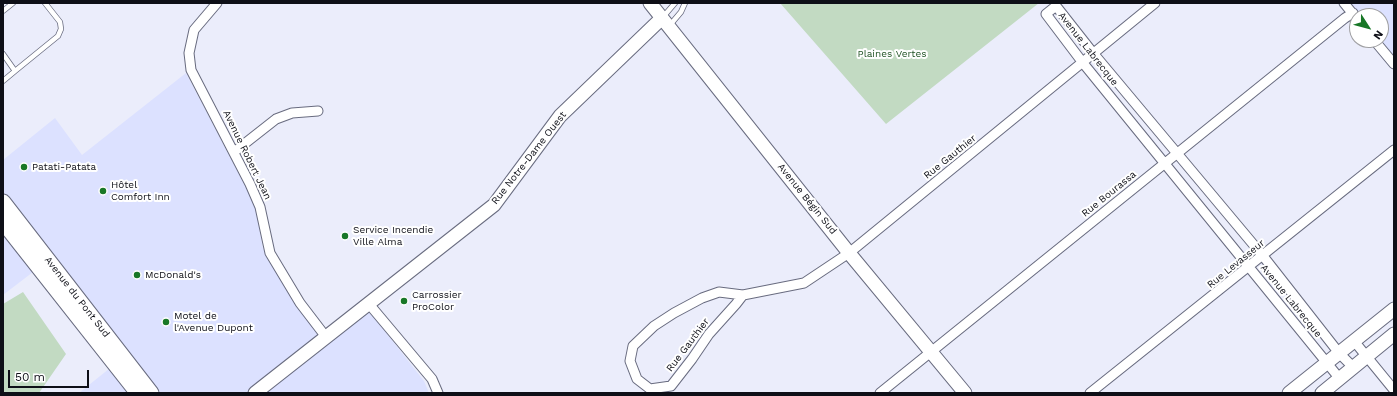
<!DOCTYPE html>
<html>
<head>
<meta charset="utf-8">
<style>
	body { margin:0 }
	#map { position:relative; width:1397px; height:396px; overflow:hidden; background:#ebedfb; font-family:"Work Sans",sans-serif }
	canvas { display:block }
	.frame { position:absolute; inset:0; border:4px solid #0e0f17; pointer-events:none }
	.north { position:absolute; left:1349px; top:8px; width:40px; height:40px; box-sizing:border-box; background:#fff; border:1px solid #9f9fa2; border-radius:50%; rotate:126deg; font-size:11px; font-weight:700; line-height:16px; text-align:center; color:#0e0f17 }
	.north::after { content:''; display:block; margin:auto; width:14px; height:18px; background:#187727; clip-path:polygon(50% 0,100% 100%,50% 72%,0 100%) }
	.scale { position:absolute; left:8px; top:370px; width:81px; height:18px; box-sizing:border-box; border:2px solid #0e0f17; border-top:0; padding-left:5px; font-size:12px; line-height:14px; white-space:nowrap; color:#0e0f17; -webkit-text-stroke:3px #fff; paint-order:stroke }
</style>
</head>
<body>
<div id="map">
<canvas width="1397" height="396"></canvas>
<div class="frame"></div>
<div class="north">N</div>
<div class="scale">50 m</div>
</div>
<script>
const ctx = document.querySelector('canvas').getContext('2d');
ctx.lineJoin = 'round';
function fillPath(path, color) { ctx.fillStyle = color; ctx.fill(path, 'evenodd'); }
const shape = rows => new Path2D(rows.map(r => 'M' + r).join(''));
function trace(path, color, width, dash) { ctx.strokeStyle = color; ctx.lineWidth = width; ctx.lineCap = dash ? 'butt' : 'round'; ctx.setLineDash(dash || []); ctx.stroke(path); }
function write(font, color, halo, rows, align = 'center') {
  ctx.font = font + ' "Work Sans",sans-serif'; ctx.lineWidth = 4; ctx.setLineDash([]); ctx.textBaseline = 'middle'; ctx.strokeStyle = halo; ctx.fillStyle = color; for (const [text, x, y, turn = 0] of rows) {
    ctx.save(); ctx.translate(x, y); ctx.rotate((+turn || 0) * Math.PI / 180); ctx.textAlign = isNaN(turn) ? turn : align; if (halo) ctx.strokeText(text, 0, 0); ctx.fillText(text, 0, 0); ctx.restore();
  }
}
const built = shape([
	[1351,3,1394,3,1394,56,1381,40,1381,16,1362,16],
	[186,73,255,205,263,249,333,340,369,311,424,381,429,393,79,393,115,364,33,272,3,295,3,160,55,118,82,155]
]);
const green = shape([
	[780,3,1039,3,886,124],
	[23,292,66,354,39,393,3,393,3,304]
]);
const lane = shape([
	[3,11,13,3],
	[663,17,675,3],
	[670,25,681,12,685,3],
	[3,54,15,71,3,81],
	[15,71,58,36,61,29,60,22,45,3]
]);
const street = shape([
	[217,3,194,30,189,53,191,70,250,184,260,207,270,253,300,303,326,337],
	[1344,3,1357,19],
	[1374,40,1394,64],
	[234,152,276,119,292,113,318,111],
	[743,295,736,304,709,334,692,359,671,386,650,389,637,379,630,361,633,346,654,326,674,313,702,298,719,292,743,295,804,283,849,253,1155,3],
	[369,304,432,379,438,393],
	[1354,341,1394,390],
	[1340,379,1083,63,1046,14,1056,6,1093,53,1263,256,1339,353,1353,367],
	[880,393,1345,18,1353,13],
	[1090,393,1394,150]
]);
const secondary = shape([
	[650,3,849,253,965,393],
	[255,393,494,205,560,116,662,18],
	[1289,393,1394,309],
	[1322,393,1394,334]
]);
const primary = shape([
	[3,202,151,393],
	[3,222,137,392]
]);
const markers = [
	[24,167,4,"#187727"],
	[103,191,4,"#187727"],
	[345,236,4,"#187727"],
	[137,275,4,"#187727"],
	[404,301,4,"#187727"],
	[166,322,4,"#187727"]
];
const streetNames = [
	["Avenue Labrecque",1088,49,52],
	["Avenue Robert Jean",247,155,64],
	["Rue Gauthier",950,157,-39],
	["Rue Notre-Dame Ouest",529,158,-52],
	["Rue Bourassa",1109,194,-39],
	["Avenue Bégin Sud",807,199,51],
	["Rue Levasseur",1236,264,-39],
	["Avenue du Pont Sud",77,297,52],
	["Avenue Labrecque",1291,301,51],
	["Rue Gauthier",688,345,-53]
];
const parkNames = [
	["Plaines Vertes",892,54]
];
const poiNames = [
	["Patati-Patata",32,167],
	["Hôtel",111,185],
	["Comfort Inn",111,197],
	["Service Incendie",353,230],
	["Ville Alma",353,242],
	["McDonald's",145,275],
	["Carrossier",412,295],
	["ProColor",412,307],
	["Motel de",174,316],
	["l'Avenue Dupont",174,328]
];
fillPath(built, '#dce1ff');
fillPath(green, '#c2dac2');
trace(lane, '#686b7f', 6);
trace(street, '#686b7f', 11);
trace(secondary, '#686b7f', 15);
trace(primary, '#686b7f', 17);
trace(lane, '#fff', 4.5);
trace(street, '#fff', 9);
trace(secondary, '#fff', 13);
trace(primary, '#fff', 15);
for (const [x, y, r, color] of markers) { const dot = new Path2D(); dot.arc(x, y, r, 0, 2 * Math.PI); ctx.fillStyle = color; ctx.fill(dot); trace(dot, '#fff', 1.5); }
write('10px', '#0e0f17', '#fff', streetNames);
write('10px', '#215325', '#fff', parkNames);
write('10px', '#0e0f17', '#fff', poiNames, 'left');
</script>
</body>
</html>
